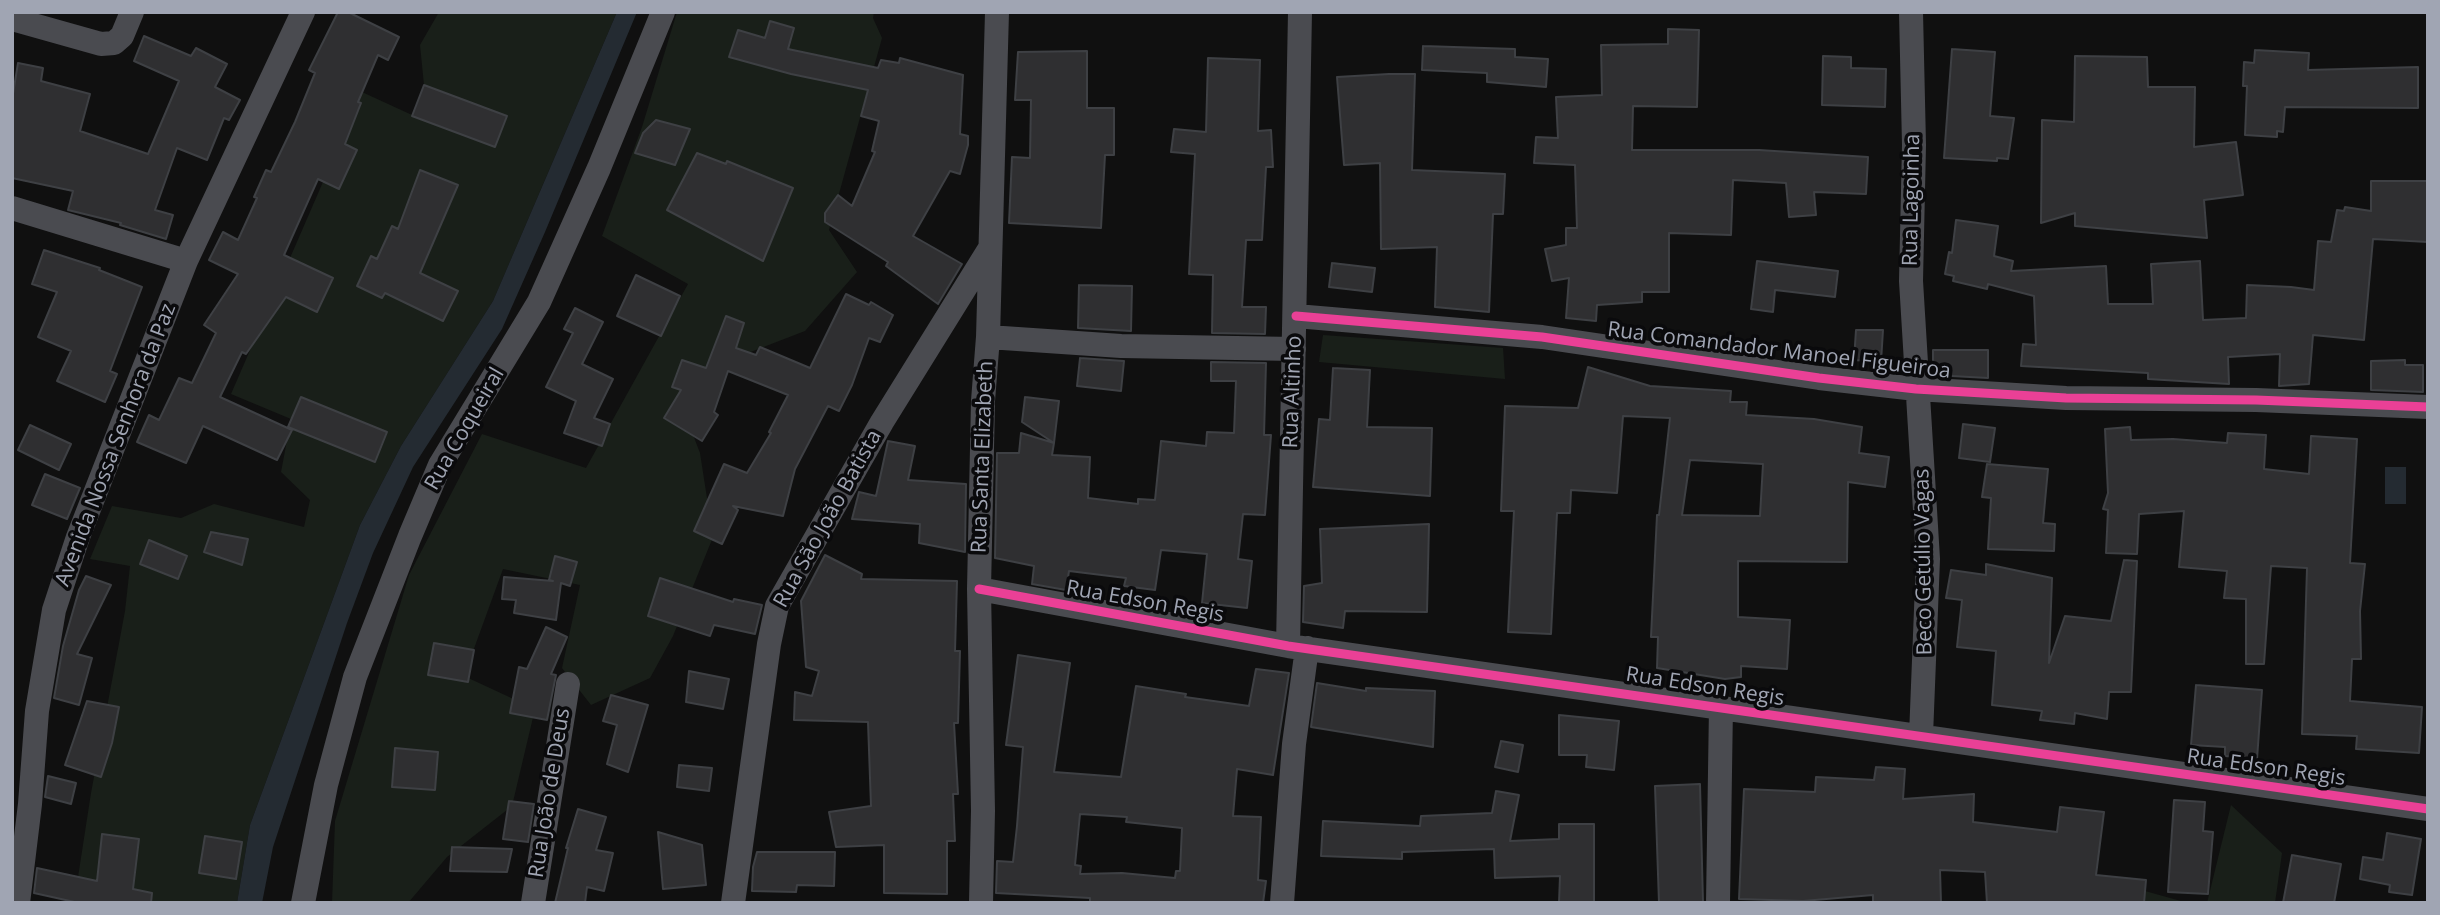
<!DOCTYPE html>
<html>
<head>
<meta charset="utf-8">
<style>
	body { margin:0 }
	#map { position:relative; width:2440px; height:915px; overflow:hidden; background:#101010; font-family:"Open Sans",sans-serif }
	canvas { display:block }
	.frame { position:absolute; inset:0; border:14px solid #a0a5b3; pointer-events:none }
</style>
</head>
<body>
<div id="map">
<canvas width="2440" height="915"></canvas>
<div class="frame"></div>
</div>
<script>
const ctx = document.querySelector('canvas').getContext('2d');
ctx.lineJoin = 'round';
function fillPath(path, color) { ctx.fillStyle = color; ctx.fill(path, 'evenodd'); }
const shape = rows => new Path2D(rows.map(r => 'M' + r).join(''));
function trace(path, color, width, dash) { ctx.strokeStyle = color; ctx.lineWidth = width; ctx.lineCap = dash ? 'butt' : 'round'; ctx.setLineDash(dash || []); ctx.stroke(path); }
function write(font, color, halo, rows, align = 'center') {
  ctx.font = font + ' "Open Sans",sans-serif'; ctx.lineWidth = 7; ctx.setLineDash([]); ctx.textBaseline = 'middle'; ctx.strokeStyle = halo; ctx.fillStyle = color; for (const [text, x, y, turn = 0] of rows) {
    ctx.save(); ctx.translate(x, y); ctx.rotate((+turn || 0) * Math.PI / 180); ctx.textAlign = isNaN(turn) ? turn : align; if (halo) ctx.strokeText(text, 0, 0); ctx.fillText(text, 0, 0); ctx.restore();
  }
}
const green = shape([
	[439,12,617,12,493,301,401,446,360,525,250,825,237,903,74,903,91,793,125,611,130,566,90,559,112,506,181,518,214,504,304,527,310,500,281,472,291,419,231,394,362,92,412,115,424,85,420,45],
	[677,12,874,12,873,18,882,38,829,230,857,272,805,331,709,368,680,401,700,453,713,537,673,636,650,678,591,705,562,668,580,585,503,569,464,676,535,709,512,806,447,857,408,903,332,903,335,821,409,575,482,434,586,468,688,284,602,236,642,127],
	[1323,335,1503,348,1505,379,1319,362],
	[2231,805,2282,853,2275,903,2207,903],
	[2145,891,2188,903,2142,903]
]);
const water = shape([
	[617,12,637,12,545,232,502,329,413,467,373,553,347,623,273,847,262,903,237,903,250,825,360,525,401,446,493,301],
	[2385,467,2406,467,2406,504,2385,504]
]);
const building = shape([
	[338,12,348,12,399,37,388,60,378,55,358,102,361,103,345,144,357,150,339,189,318,179,284,255,333,278,317,312,286,297,246,354,242,352,220,397,292,430,277,460,203,426,186,463,137,442,149,415,159,420,179,378,192,383,216,333,204,325,238,274,209,260,223,232,238,240,257,198,254,197,266,170,271,172,295,122,315,73,309,70,338,12],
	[770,21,794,28,788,49,878,68,881,60,899,63,900,58,963,75,960,134,968,136,968,145,960,174,950,171,913,236,962,264,938,304,886,266,888,262,825,222,825,213,838,195,852,206,875,152,872,151,879,121,861,116,868,90,791,74,729,57,738,30,765,38,770,21],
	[1668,29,1699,30,1697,107,1633,106,1632,150,1759,150,1868,157,1866,194,1814,192,1816,215,1789,217,1786,183,1733,180,1731,235,1669,233,1669,292,1642,292,1642,302,1597,305,1596,321,1566,318,1569,278,1552,281,1545,249,1566,245,1566,228,1577,228,1575,165,1534,163,1536,137,1558,138,1556,97,1602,95,1601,45,1668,44,1668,29],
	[144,36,191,56,196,48,227,64,215,87,240,100,229,120,224,118,207,160,177,148,155,210,173,215,166,239,120,225,121,223,68,210,73,191,12,178,12,100,18,63,43,68,41,81,90,94,80,131,148,154,179,81,134,61,144,36],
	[1423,46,1515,49,1515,57,1548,59,1546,87,1487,82,1487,73,1422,70,1423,46],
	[1952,49,1995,52,1990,116,2014,118,2008,159,1997,158,1997,161,1944,158,1952,49],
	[2255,50,2309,53,2308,70,2418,67,2418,108,2285,107,2283,132,2277,131,2277,137,2245,135,2247,86,2243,86,2244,62,2254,63,2255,50],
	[1087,51,1087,108,1114,108,1114,155,1105,155,1101,228,1009,223,1012,157,1030,158,1031,100,1015,100,1018,52,1087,51],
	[1823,56,1851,57,1851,68,1886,69,1885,107,1822,105,1823,56],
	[2075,56,2147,57,2148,87,2195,87,2194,147,2236,142,2243,195,2204,200,2207,238,2075,226,2075,213,2041,223,2042,120,2074,122,2075,56],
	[1208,58,1260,60,1258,131,1271,130,1273,167,1266,167,1262,240,1246,240,1242,307,1266,307,1265,334,1212,333,1213,275,1189,274,1195,154,1171,152,1174,129,1206,132,1208,58],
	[1389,74,1415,74,1412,170,1505,174,1503,214,1493,214,1489,312,1435,307,1437,247,1381,249,1380,163,1344,165,1337,77,1389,74],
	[424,85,507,116,495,147,412,116,424,85],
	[656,120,690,129,675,165,635,153,643,133,656,120],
	[697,153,726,164,727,161,793,188,763,261,667,210,697,153],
	[420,170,458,185,420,273,458,291,443,321,385,293,382,298,357,286,371,256,377,259,392,226,398,229,420,170],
	[2371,181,2428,181,2428,242,2373,239,2364,340,2313,335,2309,384,2279,386,2280,354,2228,357,2229,384,2148,379,2148,373,2021,366,2023,344,2036,345,2034,296,1988,284,1987,289,1953,281,1954,276,1945,274,1949,252,1952,253,1956,220,1978,223,1998,226,1994,256,2013,261,2011,271,2106,266,2108,304,2153,304,2151,264,2200,261,2203,320,2246,318,2247,285,2291,287,2314,290,2318,241,2331,242,2337,210,2344,211,2345,207,2371,211,2371,181],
	[44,250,100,268,99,270,142,287,110,371,117,374,105,402,57,381,71,351,38,337,57,292,32,284,44,250],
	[1757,261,1838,271,1835,297,1775,290,1773,312,1751,309,1757,261],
	[1332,263,1375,268,1372,292,1329,287,1332,263],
	[636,275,680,296,661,336,617,316,636,275],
	[1079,285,1132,286,1131,331,1078,328,1079,285],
	[846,294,869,305,871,302,893,315,880,342,869,338,852,385,839,411,828,406,795,469,783,516,733,506,738,510,722,544,694,531,724,464,747,473,771,433,769,432,788,395,728,371,714,412,718,415,702,441,664,418,681,390,672,387,682,360,706,368,726,316,744,323,736,348,756,355,760,347,810,368,846,294],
	[575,308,603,322,582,364,613,379,594,418,610,424,602,446,564,433,576,401,546,387,573,333,564,329,575,308],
	[1856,330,1883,330,1881,362,1854,360,1856,330],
	[1933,350,1988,350,1988,378,1933,375,1933,350],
	[1080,358,1124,361,1121,391,1077,386,1080,358],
	[2405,360,2405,365,2423,365,2423,392,2371,390,2371,361,2405,360],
	[1211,362,1266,363,1264,435,1271,435,1265,515,1243,514,1238,559,1252,561,1247,608,1202,603,1207,554,1161,550,1155,590,1124,586,1126,578,1069,571,1066,590,1032,584,1034,566,995,558,997,453,1019,453,1021,433,1054,443,1052,455,1090,457,1088,498,1138,504,1138,499,1155,500,1161,441,1206,446,1207,432,1234,433,1236,381,1211,381,1211,362],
	[1588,367,1650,386,1731,391,1730,402,1747,402,1746,415,1814,419,1862,427,1859,453,1889,457,1885,487,1848,482,1847,562,1738,561,1738,617,1790,620,1787,669,1741,666,1741,677,1725,679,1657,668,1658,637,1651,637,1657,515,1659,515,1670,418,1623,416,1617,493,1571,490,1570,513,1557,513,1551,634,1508,632,1514,511,1501,511,1505,406,1578,408,1588,367],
	[1690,460,1763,464,1760,516,1682,515,1690,460],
	[1333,368,1370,370,1367,427,1432,428,1430,496,1313,487,1319,419,1330,420,1333,368],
	[301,397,387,432,375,462,288,427,301,397],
	[1025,397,1059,401,1054,443,1022,422,1025,397],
	[1963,424,1995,428,1990,462,1959,458,1963,424],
	[30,425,71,444,59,470,18,450,30,425],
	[2130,427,2131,440,2173,439,2227,443,2228,433,2266,435,2264,469,2309,474,2311,436,2357,439,2350,563,2365,564,2360,611,2361,659,2352,659,2350,701,2422,707,2419,753,2356,749,2357,736,2302,734,2307,568,2271,566,2264,664,2246,664,2246,599,2224,598,2227,571,2179,567,2184,511,2139,514,2137,554,2106,553,2108,510,2103,509,2108,493,2105,429,2130,427],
	[888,441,915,446,908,480,966,484,965,552,919,543,920,524,852,519,859,492,876,496,888,441],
	[1987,464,2048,469,2043,523,2055,524,2054,551,1988,549,1991,498,1982,497,1987,464],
	[45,474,80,488,67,519,32,505,45,474],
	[1429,524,1427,612,1345,611,1343,628,1303,622,1304,586,1322,583,1320,529,1429,524],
	[211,532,248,539,242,565,204,552,211,532],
	[149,540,187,556,178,579,140,564,149,540],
	[825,555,862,574,861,579,957,581,955,651,960,651,958,723,954,723,958,794,953,794,955,841,947,841,947,894,884,893,884,845,836,847,829,812,871,806,868,722,794,720,795,692,812,696,819,671,806,667,801,601,825,555],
	[555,556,577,562,570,586,561,583,556,620,514,613,516,600,502,599,504,577,553,581,549,580,555,556],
	[2124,560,2137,561,2131,692,2109,692,2107,719,2075,713,2074,724,2040,720,2042,711,1992,705,1996,651,1957,647,1962,600,1946,598,1951,570,1986,575,1986,564,2052,578,2049,663,2065,616,2111,621,2124,560],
	[86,576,111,585,77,654,92,658,79,705,54,698,63,646,79,590,86,576],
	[660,578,733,602,734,599,762,605,755,634,714,625,710,636,648,616,660,578],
	[546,627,567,637,551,674,556,675,547,720,510,713,519,667,527,669,546,627],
	[434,643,474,650,468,682,428,675,434,643],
	[1018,655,1070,663,1054,772,1121,777,1136,686,1186,694,1185,697,1249,706,1256,669,1289,673,1273,775,1237,769,1233,816,1261,817,1258,880,1266,881,1263,903,1090,903,1090,898,996,893,997,861,1013,862,1017,826,1023,747,1006,745,1018,655],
	[1080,814,1127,817,1126,822,1182,828,1180,871,1176,871,1175,878,1122,873,1080,874,1081,866,1075,865,1080,814],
	[689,671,729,679,723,709,686,702,689,671],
	[1317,683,1366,691,1366,688,1435,691,1433,747,1311,727,1317,683],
	[2196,685,2262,690,2257,759,2225,756,2225,747,2191,745,2196,685],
	[611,695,648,705,628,772,607,764,617,725,603,721,611,695],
	[87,701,119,707,112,743,101,777,65,765,87,701],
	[1559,715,1619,721,1614,770,1586,767,1587,755,1559,755,1559,715],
	[1501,741,1523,745,1518,772,1495,767,1501,741],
	[395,748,438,752,435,790,392,787,395,748],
	[679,765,712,768,709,791,677,787,679,765],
	[1876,767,1905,769,1903,799,1974,794,1973,822,2057,832,2060,807,2104,812,2096,875,2146,880,2144,903,1987,903,1985,872,1940,870,1941,903,1873,903,1873,895,1803,901,1739,899,1744,789,1815,792,1816,777,1874,780,1876,767],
	[48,776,76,783,71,804,45,797,48,776],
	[1700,784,1703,903,1659,903,1655,786,1700,784],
	[1496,791,1519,795,1510,841,1559,839,1559,824,1594,824,1594,903,1559,903,1560,876,1495,878,1494,849,1402,852,1402,859,1321,856,1323,821,1420,826,1421,816,1492,813,1496,791],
	[2174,800,2205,802,2203,831,2213,832,2208,894,2168,892,2174,800],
	[509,801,534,804,528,842,503,839,509,801],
	[578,809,606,817,596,850,613,853,604,891,587,887,585,903,555,903,568,848,566,848,578,809],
	[658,832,702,845,706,885,663,889,658,832],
	[2387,833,2421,839,2412,895,2389,892,2390,885,2360,879,2363,857,2383,860,2387,833],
	[102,834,139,839,133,889,152,893,151,903,79,903,34,893,37,868,97,881,102,834],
	[205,836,242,842,236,879,199,873,205,836],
	[452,847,512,849,507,872,450,871,452,847],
	[757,852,835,852,834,886,797,885,796,892,752,891,753,867,757,852],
	[2292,855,2341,864,2334,903,2283,903,2292,855]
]);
const minor = shape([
	[1911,12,1914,145,1911,281,1928,559,1921,736],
	[12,19,101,44,114,43,122,36,132,12],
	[12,208,186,261],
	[1296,316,1542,337,1819,378,1916,389,2066,398,2256,400,2428,407],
	[988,337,1121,346,1294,349],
	[979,589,1288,646,2428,809],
	[1288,646,1300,12],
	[18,903,30,804,37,711,54,610,78,537,186,261,303,12],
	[303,903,326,785,355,677,410,536,440,465,539,302,599,168,663,12],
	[533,903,568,684],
	[733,903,769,644,777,606,882,422,990,248],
	[981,903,983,811,979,589,983,401,988,337,997,12],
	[1282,903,1294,744,1307,648],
	[1718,903,1721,706]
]);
const cycleway = shape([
	[1296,316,1542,337,1819,378,1916,389,2066,398,2256,400,2428,407],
	[979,589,1288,646,2428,809]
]);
const streetNames = [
	["Rua Lagoinha",1912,200,-89],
	["Rua Comandador Manoel Figueiroa",1779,351,7],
	["Rua Altinho",1293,392,-88],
	["Rua Coqueiral",465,429,-60],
	["Avenida Nossa Senhora da Paz",116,445,-69],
	["Rua Santa Elizabeth",983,457,-88],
	["Rua São João Batista",828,519,-61],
	["Beco Getúlio Vagas",1924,562,-91],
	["Rua Edson Regis",1145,602,10],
	["Rua Edson Regis",1705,687,9],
	["Rua Edson Regis",2266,768,8],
	["Rua João de Deus",550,793,-81]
];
fillPath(green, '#191f19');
fillPath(water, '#242b32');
fillPath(building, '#2f2f31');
trace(building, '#3e4044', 2);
trace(minor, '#4a4b50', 24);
trace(cycleway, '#ea4096', 9);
write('21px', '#a0a5b3', '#0a0a0c', streetNames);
</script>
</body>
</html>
